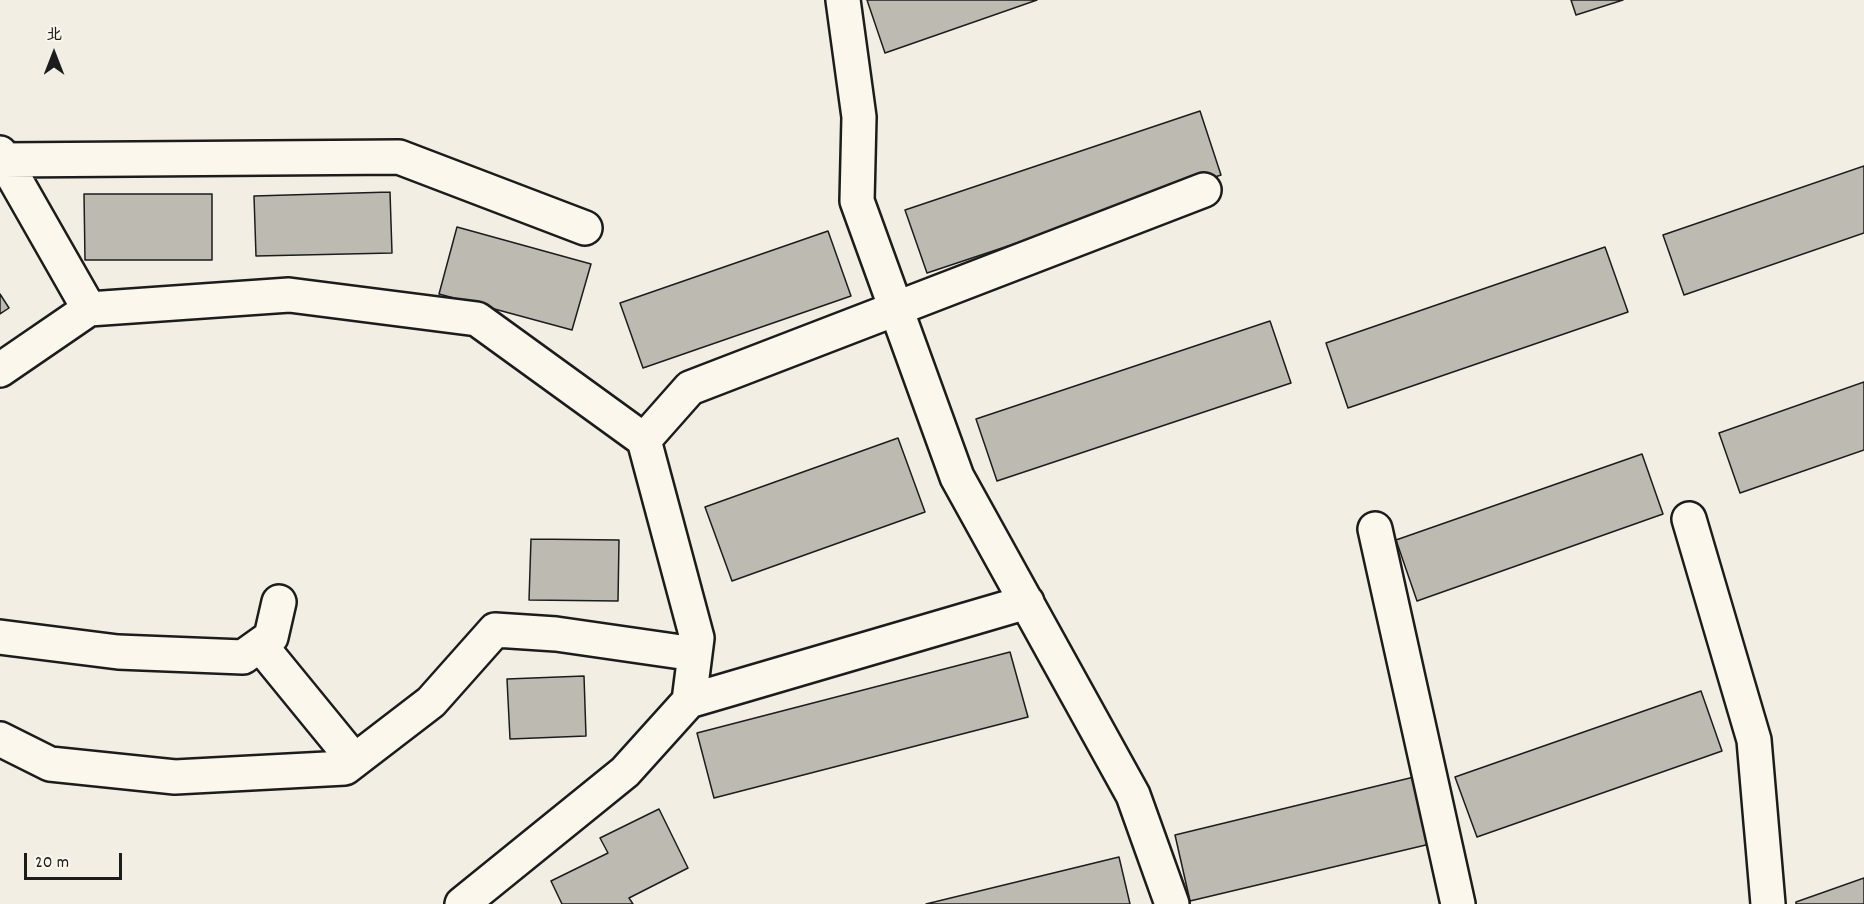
<!DOCTYPE html>
<html>
<head>
<meta charset="utf-8">
<style>
	body { margin:0 }
	#map { position:relative; width:1864px; height:904px; overflow:hidden; background:#f2eee4; font-family:Dekko,"LXGW WenKai TC",sans-serif }
	canvas { display:block }
	.north { position:absolute; left:24px; top:24px; width:60px; height:60px; -webkit-text-stroke:4px #fbf7ec; paint-order:stroke; rotate:0deg; font-size:16px; font-weight:700; line-height:24px; text-align:center; color:#1c1c1c }
	.north::after { content:''; display:block; margin:auto; width:21px; height:27px; background:#1c1c1c; clip-path:polygon(50% 0,100% 100%,50% 72%,0 100%) }
	.scale { position:absolute; left:24px; top:853px; width:98px; height:27px; box-sizing:border-box; border:3px solid #1c1c1c; border-top:0; padding-left:8px; font-size:18px; line-height:21px; white-space:nowrap; color:#1c1c1c; -webkit-text-stroke:4px #fbf7ec; paint-order:stroke }
</style>
</head>
<body>
<div id="map">
<canvas width="1864" height="904"></canvas>
<div class="north">北</div>
<div class="scale">20 m</div>
</div>
<script>
const ctx = document.querySelector('canvas').getContext('2d');
ctx.lineJoin = 'round';
function fillPath(path, color) { ctx.fillStyle = color; ctx.fill(path, 'evenodd'); }
const shape = rows => new Path2D(rows.map(r => 'M' + r).join(''));
function trace(path, color, width, dash) { ctx.strokeStyle = color; ctx.lineWidth = width; ctx.lineCap = dash ? 'butt' : 'round'; ctx.setLineDash(dash || []); ctx.stroke(path); }
const building = shape([
	[867,0,1037,0,885,53,867,0],
	[1571,0,1623,0,1576,15,1571,0],
	[1200,111,1221,175,927,273,905,210,1200,111],
	[1864,166,1864,233,1684,295,1663,235,1864,166],
	[390,192,392,253,256,256,254,196,390,192],
	[84,194,212,194,212,260,85,260,84,194],
	[457,227,591,264,572,330,439,294,457,227],
	[828,231,851,296,643,368,620,303,828,231],
	[1605,247,1628,312,1348,408,1326,343,1605,247],
	[0,294,9,308,0,314,0,294],
	[1270,321,1291,383,997,481,976,419,1270,321],
	[1864,382,1864,450,1740,493,1719,433,1864,382],
	[898,438,925,512,732,581,705,507,898,438],
	[1642,454,1663,514,1417,601,1396,540,1642,454],
	[531,539,619,540,618,601,529,600,531,539],
	[1010,652,1028,717,714,798,697,733,1010,652],
	[584,676,586,736,510,739,507,679,584,676],
	[1701,691,1722,751,1477,837,1455,777,1701,691],
	[1414,777,1430,844,1190,901,1175,835,1414,777],
	[659,809,688,868,629,898,633,904,562,904,551,881,608,853,600,838,659,809],
	[1119,857,1130,904,926,904,1119,857],
	[1864,878,1864,904,1796,904,1796,902,1864,878]
]);
const minor = shape([
	[843,0,859,117,857,201,957,477,1133,795,1172,904],
	[0,153,89,309],
	[4,160,399,157,585,228],
	[0,370,89,309,289,295,477,319,644,440,697,638,689,701,625,772,462,904],
	[644,440,690,388,1204,190],
	[1689,519,1754,740,1768,904],
	[1375,529,1458,904],
	[0,637,118,652,243,657,271,637,279,602],
	[260,645,354,760],
	[689,701,1027,602],
	[0,739,50,764,175,777,345,768,431,702,495,630,556,634,695,654]
]);
fillPath(building, '#bdbab1');
trace(building, '#1c1c1c', 1.5);
trace(minor, '#1c1c1c', 38);
trace(minor, '#fbf7ec', 33);
</script>
</body>
</html>
